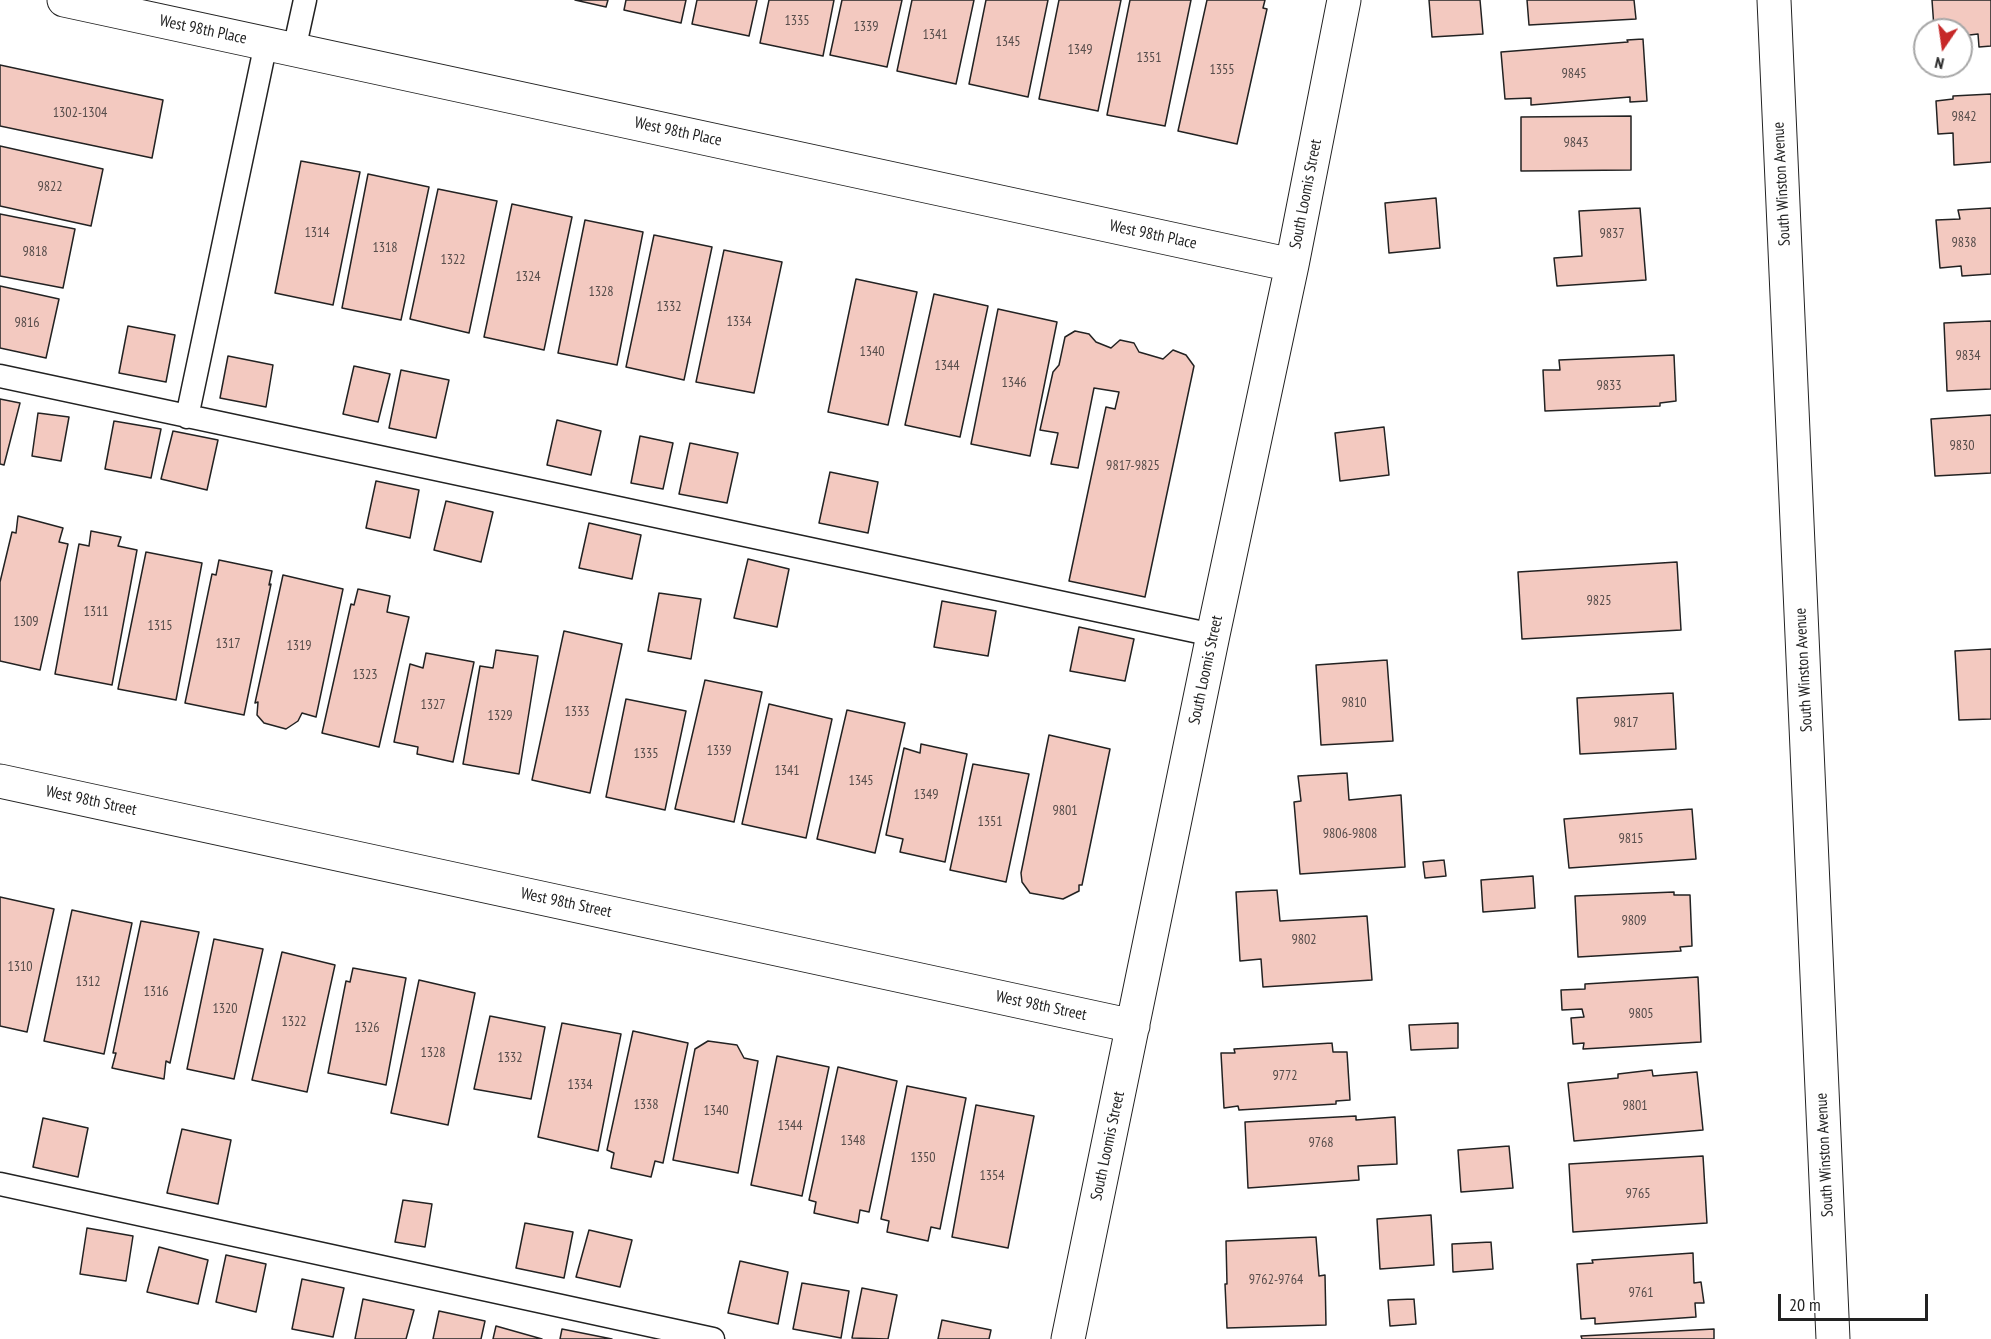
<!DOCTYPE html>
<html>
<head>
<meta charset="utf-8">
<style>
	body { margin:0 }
	#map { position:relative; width:1991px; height:1339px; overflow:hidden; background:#fff; font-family:"PT Sans Narrow",sans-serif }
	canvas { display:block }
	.north { position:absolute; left:1913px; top:18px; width:60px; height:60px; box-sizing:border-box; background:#fff; border:2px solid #a7a7a7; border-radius:50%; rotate:193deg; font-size:16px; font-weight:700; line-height:24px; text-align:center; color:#222 }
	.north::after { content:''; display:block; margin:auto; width:21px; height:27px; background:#c62828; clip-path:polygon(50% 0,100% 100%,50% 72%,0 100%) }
	.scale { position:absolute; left:1778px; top:1294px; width:150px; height:27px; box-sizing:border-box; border:3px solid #222; border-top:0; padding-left:8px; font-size:18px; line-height:21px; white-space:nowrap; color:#222; -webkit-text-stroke:4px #fff; paint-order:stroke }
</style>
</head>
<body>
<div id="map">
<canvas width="1991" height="1339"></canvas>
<div class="north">N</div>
<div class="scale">20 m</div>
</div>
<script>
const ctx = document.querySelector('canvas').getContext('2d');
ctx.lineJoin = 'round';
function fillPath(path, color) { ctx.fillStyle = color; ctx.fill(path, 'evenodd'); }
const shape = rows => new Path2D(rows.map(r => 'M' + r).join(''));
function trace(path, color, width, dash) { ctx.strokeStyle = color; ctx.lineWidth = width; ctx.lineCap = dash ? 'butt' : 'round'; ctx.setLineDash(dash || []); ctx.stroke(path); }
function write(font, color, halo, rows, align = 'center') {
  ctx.font = font + ' "PT Sans Narrow",sans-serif'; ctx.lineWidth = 4.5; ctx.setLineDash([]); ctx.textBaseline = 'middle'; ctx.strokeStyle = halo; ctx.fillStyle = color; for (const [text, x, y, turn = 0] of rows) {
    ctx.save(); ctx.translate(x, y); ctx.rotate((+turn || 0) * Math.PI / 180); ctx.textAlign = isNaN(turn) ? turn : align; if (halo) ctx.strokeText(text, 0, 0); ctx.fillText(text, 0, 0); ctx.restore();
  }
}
const building = shape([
	[575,0,608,0,606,7,575,0],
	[626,0,686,0,681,23,624,10,626,0],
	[697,0,757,0,749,36,692,24,697,0],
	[769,0,834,0,823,56,760,43,769,0],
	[842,0,902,0,887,67,830,55,842,0],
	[912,0,974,0,956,84,897,71,912,0],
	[986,0,1048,0,1028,97,969,84,986,0],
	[1059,0,1121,0,1098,111,1039,99,1059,0],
	[1130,0,1191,0,1165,126,1107,115,1130,0],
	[1207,0,1265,0,1263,8,1267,9,1237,144,1178,131,1207,0],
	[1429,0,1480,0,1483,34,1432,37,1429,0],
	[1527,0,1634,0,1636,19,1529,25,1527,0],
	[1932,0,1991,0,1991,46,1979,47,1978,34,1961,36,1961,30,1952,30,1952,27,1934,28,1932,0],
	[1643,39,1647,101,1630,102,1630,97,1531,105,1531,98,1505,99,1501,52,1628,42,1627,40,1643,39],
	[0,65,163,100,152,158,0,126,0,65],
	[1991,94,1991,162,1954,165,1953,133,1938,134,1936,101,1953,99,1953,96,1991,94],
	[1631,116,1631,170,1521,171,1521,117,1631,116],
	[0,146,103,169,91,226,0,206,0,146],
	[301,161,360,172,333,305,275,293,301,161],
	[368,174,429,187,401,320,342,308,368,174],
	[438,189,497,201,469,333,410,319,438,189],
	[1436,198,1440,248,1389,253,1385,203,1436,198],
	[512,204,572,217,544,350,484,337,512,204],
	[1640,208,1646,280,1557,286,1554,258,1582,256,1579,211,1640,208],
	[1991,208,1991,274,1962,276,1961,266,1940,268,1936,220,1960,219,1958,210,1991,208],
	[0,214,75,229,63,288,0,276,0,214],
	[585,220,643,232,617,365,558,353,585,220],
	[654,235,712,247,684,380,626,367,654,235],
	[724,250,782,262,754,393,696,382,724,250],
	[856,279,917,292,888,425,828,412,856,279],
	[0,286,59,299,46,358,0,348,0,286],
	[934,294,988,306,960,437,905,425,934,294],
	[998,309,1057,322,1030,456,971,444,998,309],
	[1991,321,1991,389,1947,391,1944,323,1991,321],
	[128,326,175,335,166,382,119,373,128,326],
	[1075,331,1089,334,1096,342,1111,348,1120,340,1134,343,1139,352,1163,359,1173,350,1186,355,1194,366,1145,597,1069,581,1106,407,1115,409,1119,392,1094,388,1078,468,1051,464,1058,433,1040,430,1053,372,1059,365,1065,337,1075,331],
	[1674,355,1676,401,1660,403,1660,406,1545,411,1543,370,1560,370,1559,360,1674,355],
	[228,356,273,365,266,407,220,398,228,356],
	[354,366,390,374,378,422,343,414,354,366],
	[401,370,449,380,436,438,389,428,401,370],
	[0,399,20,403,4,465,0,464,0,399],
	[38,413,69,417,61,461,32,456,38,413],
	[1991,415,1991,473,1935,476,1931,419,1991,415],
	[557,420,601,431,591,475,547,465,557,420],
	[114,421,161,429,151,478,105,469,114,421],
	[1384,427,1389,475,1340,481,1335,433,1384,427],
	[173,431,218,440,207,490,161,479,173,431],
	[640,436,673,443,663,489,631,483,640,436],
	[690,443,738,453,727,503,679,494,690,443],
	[830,472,878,482,868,533,819,523,830,472],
	[376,481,419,490,410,538,366,528,376,481],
	[446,501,493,512,481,562,434,550,446,501],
	[18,516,63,528,59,542,68,544,40,670,0,661,0,582,12,532,16,533,18,516],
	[589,523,641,535,632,579,579,568,589,523],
	[91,531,121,537,118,546,137,550,112,685,55,674,79,544,89,546,91,531],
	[146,552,202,563,176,700,118,689,146,552],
	[748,559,789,569,777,627,734,618,748,559],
	[219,560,272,571,269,585,271,584,244,715,185,703,212,574,216,575,219,560],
	[1677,562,1681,630,1522,639,1518,572,1677,562],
	[283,575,343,589,316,717,302,713,298,721,286,729,264,723,257,715,258,702,255,703,283,575],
	[358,589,390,596,387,612,409,617,379,747,322,733,351,604,354,605,358,589],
	[659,593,701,599,691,659,648,651,659,593],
	[942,601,996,611,988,656,934,647,942,601],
	[1079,627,1134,639,1125,681,1070,671,1079,627],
	[564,631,622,644,590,793,532,780,564,631],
	[1991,649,1991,719,1959,720,1955,651,1991,649],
	[496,650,538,656,519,774,463,764,480,666,493,668,496,650],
	[426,653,474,662,453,762,417,754,418,747,394,742,410,664,423,668,426,653],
	[1387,660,1393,741,1321,745,1316,665,1387,660],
	[705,680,762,692,734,822,675,809,705,680],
	[1673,693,1676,749,1580,754,1577,698,1673,693],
	[626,699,686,711,665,810,606,797,626,699],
	[769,704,832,719,806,838,742,824,769,704],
	[847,710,905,723,875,853,817,839,847,710],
	[1049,735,1110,749,1082,885,1079,885,1079,891,1063,899,1030,893,1022,882,1021,873,1049,735],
	[921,744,967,754,945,862,900,852,903,839,886,835,904,748,920,753,921,744],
	[973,764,1029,774,1006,882,950,870,973,764],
	[1347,773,1349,800,1401,795,1405,867,1300,874,1294,802,1301,801,1298,776,1347,773],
	[1692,809,1696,859,1569,868,1564,819,1692,809],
	[1444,860,1446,876,1425,878,1423,862,1444,860],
	[1533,876,1535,908,1483,912,1481,880,1533,876],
	[1277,890,1280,921,1367,916,1372,980,1263,987,1261,959,1240,961,1236,892,1277,890],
	[1674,892,1674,895,1690,895,1692,946,1680,947,1681,951,1578,957,1575,896,1674,892],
	[0,897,54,909,27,1032,0,1026,0,897],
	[72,910,132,923,104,1054,44,1041,72,910],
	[141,921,199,932,170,1063,166,1061,164,1079,112,1068,116,1053,113,1053,141,921],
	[214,939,263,949,234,1079,187,1069,214,939],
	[282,952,335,965,307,1092,252,1080,282,952],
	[353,968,406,978,386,1085,328,1073,346,981,350,982,353,968],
	[1698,977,1701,1042,1583,1049,1584,1043,1573,1044,1571,1018,1584,1017,1582,1009,1562,1010,1561,990,1585,989,1585,984,1698,977],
	[419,980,475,993,448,1125,391,1113,419,980],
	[490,1016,545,1027,531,1099,474,1089,490,1016],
	[562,1023,621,1034,598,1151,538,1137,562,1023],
	[1458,1023,1458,1048,1411,1050,1409,1025,1458,1023],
	[633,1031,688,1043,663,1163,655,1161,651,1177,611,1168,614,1153,607,1150,633,1031],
	[708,1041,737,1045,744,1058,758,1061,738,1173,673,1160,695,1049,708,1041],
	[1332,1043,1333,1052,1347,1052,1350,1100,1336,1101,1336,1104,1239,1110,1238,1106,1224,1108,1221,1053,1235,1053,1234,1049,1332,1043],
	[777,1056,829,1067,802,1196,751,1185,777,1056],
	[838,1067,897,1081,869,1212,860,1210,858,1223,814,1213,816,1202,809,1200,838,1067],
	[1652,1070,1653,1076,1697,1072,1703,1130,1574,1141,1568,1083,1618,1078,1618,1074,1652,1070],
	[907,1086,966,1098,940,1229,931,1227,928,1241,887,1232,889,1221,881,1219,907,1086],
	[976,1105,1034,1116,1008,1248,952,1237,976,1105],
	[1356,1116,1356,1120,1395,1117,1397,1164,1358,1166,1359,1180,1248,1188,1245,1122,1356,1116],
	[43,1118,88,1128,78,1177,33,1167,43,1118],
	[182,1129,231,1140,218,1204,167,1193,182,1129],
	[1509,1146,1513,1188,1461,1192,1458,1150,1509,1146],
	[1703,1156,1707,1223,1573,1232,1569,1164,1703,1156],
	[403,1200,432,1204,425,1247,395,1242,403,1200],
	[1431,1215,1434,1265,1380,1269,1377,1219,1431,1215],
	[525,1223,573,1232,564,1278,516,1268,525,1223],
	[87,1228,133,1236,126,1281,80,1274,87,1228],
	[589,1230,632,1240,620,1287,576,1277,589,1230],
	[1316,1237,1319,1276,1325,1275,1326,1325,1227,1328,1225,1284,1227,1284,1226,1241,1316,1237],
	[1491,1242,1493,1269,1453,1272,1452,1244,1491,1242],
	[159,1247,208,1260,198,1304,147,1292,159,1247],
	[1693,1253,1694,1283,1701,1282,1704,1303,1695,1303,1696,1317,1595,1324,1595,1318,1581,1319,1577,1264,1593,1263,1592,1260,1693,1253],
	[226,1255,266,1264,256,1312,216,1302,226,1255],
	[740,1261,788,1272,778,1324,728,1313,740,1261],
	[302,1279,344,1288,333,1337,292,1329,302,1279],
	[802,1283,849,1291,841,1338,793,1329,802,1283],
	[862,1288,897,1295,888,1339,852,1338,862,1288],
	[363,1299,414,1310,406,1339,355,1339,363,1299],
	[1414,1299,1416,1324,1390,1326,1388,1300,1414,1299],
	[439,1311,485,1321,481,1339,433,1339,439,1311],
	[942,1320,991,1330,989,1339,938,1339,942,1320],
	[496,1326,542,1339,493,1339,496,1326],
	[562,1329,612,1339,560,1339,562,1329],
	[1714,1329,1714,1339,1582,1339,1581,1336,1714,1329]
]);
const lane = shape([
	[294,50,305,0],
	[0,376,1213,635],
	[187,417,266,43],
	[0,1184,713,1339]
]);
const street = shape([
	[64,0,1292,265],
	[1774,0,1833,1339],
	[0,781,1133,1026],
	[1068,1339,1213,635,1292,265,1344,0]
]);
const numberNames = [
	["1335",797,21],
	["1339",866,27],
	["1341",935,35],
	["1345",1008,42],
	["1349",1080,50],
	["1351",1149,58],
	["1355",1222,70],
	["9845",1574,74],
	["1302-1304",80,113],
	["9842",1964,117],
	["9843",1576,143],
	["9822",50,187],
	["1314",317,233],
	["9837",1612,234],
	["9838",1964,243],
	["1318",385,248],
	["9818",35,252],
	["1322",453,260],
	["1324",528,277],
	["1328",601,292],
	["1332",669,307],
	["1334",739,322],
	["9816",27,323],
	["1340",872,352],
	["9834",1968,356],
	["1344",947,366],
	["1346",1014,383],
	["9833",1609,386],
	["9830",1962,446],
	["9817-9825",1133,466],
	["9825",1599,601],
	["1311",96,612],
	["1309",26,622],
	["1315",160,626],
	["1317",228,644],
	["1319",299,646],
	["1323",365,675],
	["9810",1354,703],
	["1327",433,705],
	["1333",577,712],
	["1329",500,716],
	["9817",1626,723],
	["1339",719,751],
	["1335",646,754],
	["1341",787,771],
	["1345",861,781],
	["1349",926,795],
	["9801",1065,811],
	["1351",990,822],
	["9806-9808",1350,834],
	["9815",1631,839],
	["9809",1634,921],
	["9802",1304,940],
	["1310",20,967],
	["1312",88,982],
	["1316",156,992],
	["1320",225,1009],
	["9805",1641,1014],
	["1322",294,1022],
	["1326",367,1028],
	["1328",433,1053],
	["1332",510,1058],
	["9772",1285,1076],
	["1334",580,1085],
	["1338",646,1105],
	["9801",1635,1106],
	["1340",716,1111],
	["1344",790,1126],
	["1348",853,1141],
	["9768",1321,1143],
	["1350",923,1158],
	["1354",992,1176],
	["9765",1638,1194],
	["9762-9764",1276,1280],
	["9761",1641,1293]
];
const streetNames = [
	["West 98th Place",203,30,12],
	["West 98th Place",678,132,12],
	["South Winston Avenue",1782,184,-93],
	["South Loomis Street",1306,194,-79],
	["West 98th Place",1153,235,12],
	["South Loomis Street",1206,670,-78],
	["South Winston Avenue",1804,670,-93],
	["West 98th Street",91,801,12],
	["West 98th Street",566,903,12],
	["West 98th Street",1041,1006,12],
	["South Loomis Street",1108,1146,-78],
	["South Winston Avenue",1825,1155,-93]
];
fillPath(building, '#f3c9c0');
trace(building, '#222', 1.5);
trace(lane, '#222', 25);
trace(street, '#222', 35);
trace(lane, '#fff', 22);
trace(street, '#fff', 33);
write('14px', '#564c4a', null, numberNames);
write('16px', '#222', '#fff', streetNames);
</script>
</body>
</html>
